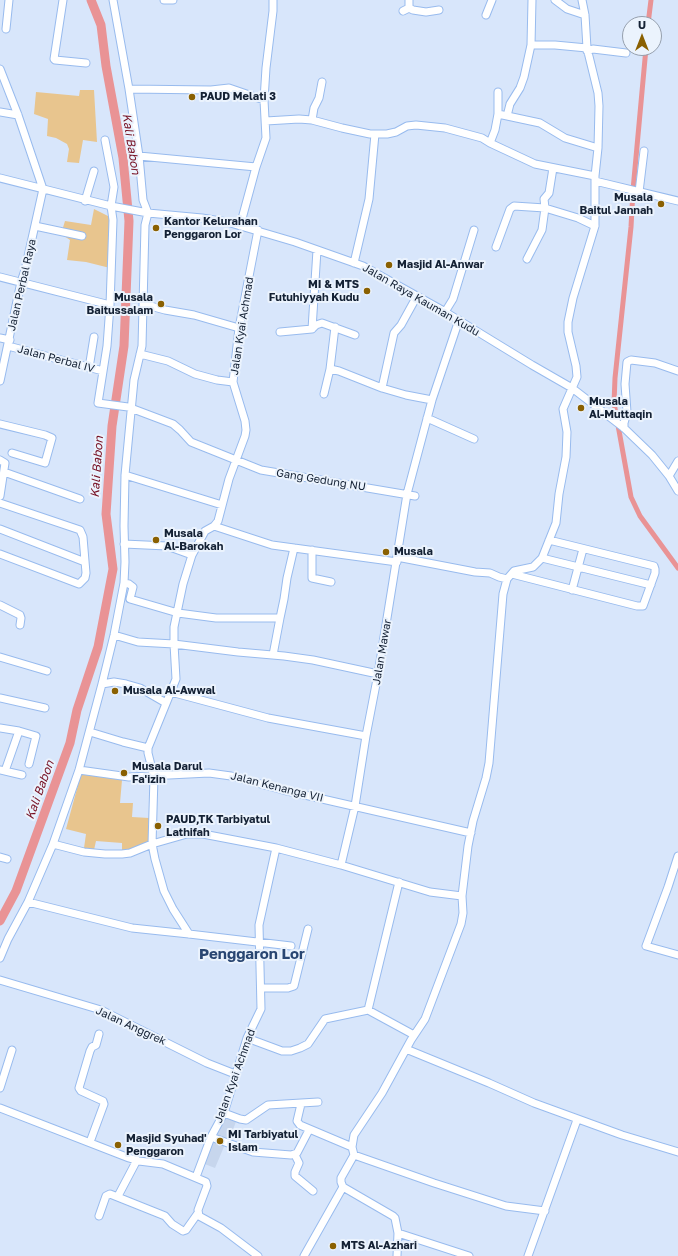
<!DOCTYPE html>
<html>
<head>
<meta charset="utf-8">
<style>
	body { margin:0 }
	#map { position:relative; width:678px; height:1256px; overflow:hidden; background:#d8e6fb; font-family:"Golos Text",sans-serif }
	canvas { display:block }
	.north { position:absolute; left:622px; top:16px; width:40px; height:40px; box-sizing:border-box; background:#ebf3fd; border:1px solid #959fad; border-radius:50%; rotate:0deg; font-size:11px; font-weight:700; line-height:16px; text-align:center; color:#142134 }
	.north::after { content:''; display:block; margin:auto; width:14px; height:18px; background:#8a6001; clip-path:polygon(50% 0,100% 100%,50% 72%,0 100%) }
</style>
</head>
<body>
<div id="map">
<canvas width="678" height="1256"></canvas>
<div class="north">U</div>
</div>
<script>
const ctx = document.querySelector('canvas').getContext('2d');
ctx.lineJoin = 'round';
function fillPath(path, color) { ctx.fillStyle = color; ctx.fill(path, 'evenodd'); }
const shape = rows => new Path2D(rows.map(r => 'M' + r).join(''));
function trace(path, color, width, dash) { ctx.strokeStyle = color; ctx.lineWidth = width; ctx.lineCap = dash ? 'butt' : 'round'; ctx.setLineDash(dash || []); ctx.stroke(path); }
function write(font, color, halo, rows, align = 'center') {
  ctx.font = font + ' "Golos Text",sans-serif'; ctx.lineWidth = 4; ctx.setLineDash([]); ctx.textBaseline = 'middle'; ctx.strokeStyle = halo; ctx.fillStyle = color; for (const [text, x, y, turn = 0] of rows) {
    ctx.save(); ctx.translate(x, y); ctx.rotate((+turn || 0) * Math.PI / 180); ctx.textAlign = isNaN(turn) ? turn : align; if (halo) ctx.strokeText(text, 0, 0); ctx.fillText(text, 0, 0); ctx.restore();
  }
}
const built = shape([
	[224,1114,237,1119,229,1140,226,1142,215,1168,202,1163]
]);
const green = shape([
	[80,90,94,90,97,142,83,140,79,163,67,162,69,149,67,144,56,138,47,136,48,119,34,114,36,92,79,96],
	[94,209,108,216,115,222,114,269,86,262,67,260,70,240,61,234,65,221,91,225],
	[81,774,122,780,120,803,133,803,132,817,149,818,148,842,122,852,122,843,96,841,94,850,84,848,86,834,66,829]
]);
const canal = shape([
	[648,24,651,0],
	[646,48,633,190,631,227,615,378,614,403,631,497,640,516,678,568]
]);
const river = shape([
	[0,921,16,891,70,743,77,710,98,647,113,569,106,514,112,426,124,346,129,221,123,158,106,66,101,25,91,0]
]);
const minor = shape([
	[63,0,54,59,55,60,86,63],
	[164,0,173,0],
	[555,0,567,9,585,15],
	[409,8,413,10,426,12,439,10],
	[403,11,409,8,409,0],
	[486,15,492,0],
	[6,29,9,0],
	[531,45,555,45,587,48],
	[587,51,593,49,626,53],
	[0,69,18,115,43,189,25,270,21,282,0,381],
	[129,89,211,90,229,88,264,100],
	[0,112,18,115],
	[498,114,540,123,565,138,598,148],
	[507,116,510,104,520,88,524,77,531,45,532,0],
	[312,120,314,108,319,98,322,82],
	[266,121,299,119,312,120,342,128,370,134,387,134,396,132,407,126,416,125,445,128,482,138,490,143,535,164,595,176],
	[105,140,114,187,111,206,113,220,110,305,107,346,98,403,128,407,173,424,180,430,191,442,261,470,415,496],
	[490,143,495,130,498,114,498,92],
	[139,156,256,167],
	[0,178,111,206,148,213,202,218,227,222,295,242,363,266,442,310,532,365,572,388,624,428,652,455,669,476,678,491],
	[595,181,678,201],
	[639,192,644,151],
	[85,201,94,171],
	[35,226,82,236],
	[240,226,256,167,266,138,264,100,266,68,273,11,273,0],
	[496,247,510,209,514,206,545,208,544,199,549,193,553,168],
	[527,259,542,230,545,208,578,218,595,226],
	[354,263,369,199,375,134],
	[0,277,110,305],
	[143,304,165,310,194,315,239,328],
	[445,312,453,299,474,230],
	[335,327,330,369,339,371,382,388,406,395,432,400],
	[312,329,317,250],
	[280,332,312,329,316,325,322,323,355,335],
	[0,338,10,340],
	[8,346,103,371],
	[140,354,168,361,195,374,217,380,233,382],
	[89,368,94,337],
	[382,388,394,333,401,325,417,296],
	[324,394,330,369],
	[427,418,474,439],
	[0,424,45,435,52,438,45,463,12,453],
	[624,428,624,423,627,412,625,384,627,362,631,360,655,363,678,371],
	[0,460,5,463,0,496],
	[4,472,80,499],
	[125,475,222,505],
	[669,476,678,461],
	[0,503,80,530,83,537,86,573,85,578,79,584,0,554],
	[214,526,272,545,397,562],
	[0,529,85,562],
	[124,544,167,546,192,555],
	[312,550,312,578,331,582],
	[397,557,475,572,490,573,499,577,507,579],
	[542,558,651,585],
	[512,574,637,606,643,606,655,573,655,569,654,566,549,540],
	[124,583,129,584,133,587,130,599,178,613,216,618,280,618,284,599,287,578,294,548],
	[572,590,583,549],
	[0,605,20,615,21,618,20,625],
	[114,635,138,642,174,644,238,652,284,656,313,660,378,674],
	[273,655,280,618],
	[0,657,47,671],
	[102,684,114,682,126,684,140,688,166,703],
	[171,692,268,718,366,736],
	[0,698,45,708],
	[0,728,19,731,36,736,29,764],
	[90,732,123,742,148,748],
	[0,770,22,775],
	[79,770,129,777,209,773,231,776,283,790,471,833],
	[5,771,19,731],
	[53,844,84,852,105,854,122,854,130,853,152,844,187,834,203,834,276,848,341,865,430,892,462,896],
	[678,856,668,887,646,946,678,955],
	[0,857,7,859],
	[341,865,355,806,366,736,378,674,407,494,432,400,459,320],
	[399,882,368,1010,414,1035],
	[28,902,132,928,189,934,291,946],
	[189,934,173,909,164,891,155,859,152,844,154,777,148,753,148,748,176,679,174,644,174,627,183,584,192,555,205,531,214,526,218,521,229,479,245,436,246,430,245,421,233,382,239,328,258,230],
	[0,958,8,939,28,902,53,844,79,770,102,684,114,635,124,583,125,562,124,526,125,475,134,380,142,346,145,225,148,213,143,200,139,156,129,89,113,0],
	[0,980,101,1010,207,1063,235,1074],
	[262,988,288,988,294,986,308,929],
	[247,1038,282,1051,291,1051,300,1048,308,1044,325,1019,368,1010],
	[406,1049,489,1083,534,1103,622,1135,678,1152],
	[0,1088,12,1050],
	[301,1104,297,1121,300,1125,352,1147],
	[0,1108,129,1158,139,1161,163,1164,206,1182,207,1186,198,1210,199,1216,221,1228,258,1256],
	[224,1113,240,1119,246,1120,268,1105,318,1102],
	[211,1137,253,1152,291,1155,297,1153,309,1130],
	[90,1142,104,1104,103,1101,81,1091,79,1088,90,1051,92,1047,96,1045,99,1034],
	[295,1155,299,1163,295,1172,295,1176,313,1191],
	[354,1155,434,1183,506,1206,545,1211],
	[196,1177,211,1137,224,1113,247,1038,261,1009,259,925,276,848],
	[118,1196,137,1160],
	[99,1216,106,1196,110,1194,165,1216,172,1224,183,1231,186,1230,198,1213],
	[398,1233,469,1256],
	[304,1256,343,1187],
	[397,1256,398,1233,395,1218,393,1216,343,1187,341,1182,341,1178,354,1155,352,1147,354,1135,382,1093,411,1040,425,1019,461,924,463,913,462,896,468,846,473,821,486,778,489,763,503,594,507,579,514,571,533,567,542,558,556,523,559,494,566,457,567,432,563,409,577,377,576,366,568,332,568,322,573,298,595,226,595,176,598,148,599,106,598,93,587,48,585,15,582,0],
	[528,1256,577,1120]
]);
const markers = [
	[192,97,4,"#8a6001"],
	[661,204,4,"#8a6001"],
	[156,228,4,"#8a6001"],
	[389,265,4,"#8a6001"],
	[367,291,4,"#8a6001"],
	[161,304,4,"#8a6001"],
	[581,408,4,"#8a6001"],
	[156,540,4,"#8a6001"],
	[386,552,4,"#8a6001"],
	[115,691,4,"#8a6001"],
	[124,773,4,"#8a6001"],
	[158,826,4,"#8a6001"],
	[220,1141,4,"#8a6001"],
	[118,1145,4,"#8a6001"],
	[333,1246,4,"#8a6001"]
];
const poiNames = [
	["PAUD Melati 3",200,97],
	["Musala",653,198,"right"],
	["Baitul Jannah",653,211,"right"],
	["Kantor Kelurahan",164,222],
	["Penggaron Lor",164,235],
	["Masjid Al-Anwar",397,265],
	["MI & MTS",359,285,"right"],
	["Futuhiyyah Kudu",359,298,"right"],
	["Musala",153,298,"right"],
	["Baitussalam",153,311,"right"],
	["Musala",589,402],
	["Al-Muttaqin",589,415],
	["Musala",164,534],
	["Al-Barokah",164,547],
	["Musala",394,552],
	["Musala Al-Awwal",123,691],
	["Musala Darul",132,767],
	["Fa'izin",132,780],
	["PAUD,TK Tarbiyatul",166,820],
	["Lathifah",166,833],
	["MI Tarbiyatul",228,1135],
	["Islam",228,1148],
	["Masjid Syuhad'",126,1139],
	["Penggaron",126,1152],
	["MTS Al-Azhari",341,1246]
];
const streetNames = [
	["Jalan Perbal Raya",22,285,-77],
	["Jalan Raya Kauman Kudu",421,300,30],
	["Jalan Kyai Achmad",242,326,-81],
	["Jalan Perbal IV",56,359,15],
	["Gang Gedung NU",321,480,9],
	["Jalan Mawar",382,652,-80],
	["Jalan Kenanga VII",277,787,14],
	["Jalan Anggrek",131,1026,25],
	["Jalan Kyai Achmad",235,1076,-70]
];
const waterNames = [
	["Kali Babon",131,144,81],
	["Kali Babon",97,467,-86],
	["Kali Babon",40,790,-70]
];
const districtNames = [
	["Penggaron Lor",252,954]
];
fillPath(built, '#c7d6ed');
fillPath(green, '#e8c58e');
trace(canal, '#e99395', 5);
trace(river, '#e99395', 9);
trace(minor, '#98bbee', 9);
trace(minor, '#fff', 7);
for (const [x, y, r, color] of markers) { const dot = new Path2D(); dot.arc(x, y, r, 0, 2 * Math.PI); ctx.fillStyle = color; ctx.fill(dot); trace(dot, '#ebf3fd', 1.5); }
write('bold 11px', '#142134', '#ebf3fd', poiNames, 'left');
write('11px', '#142134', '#ebf3fd', streetNames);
write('italic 12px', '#761023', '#ebf3fd', waterNames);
write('bold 15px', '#294672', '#ebf3fd', districtNames);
</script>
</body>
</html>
